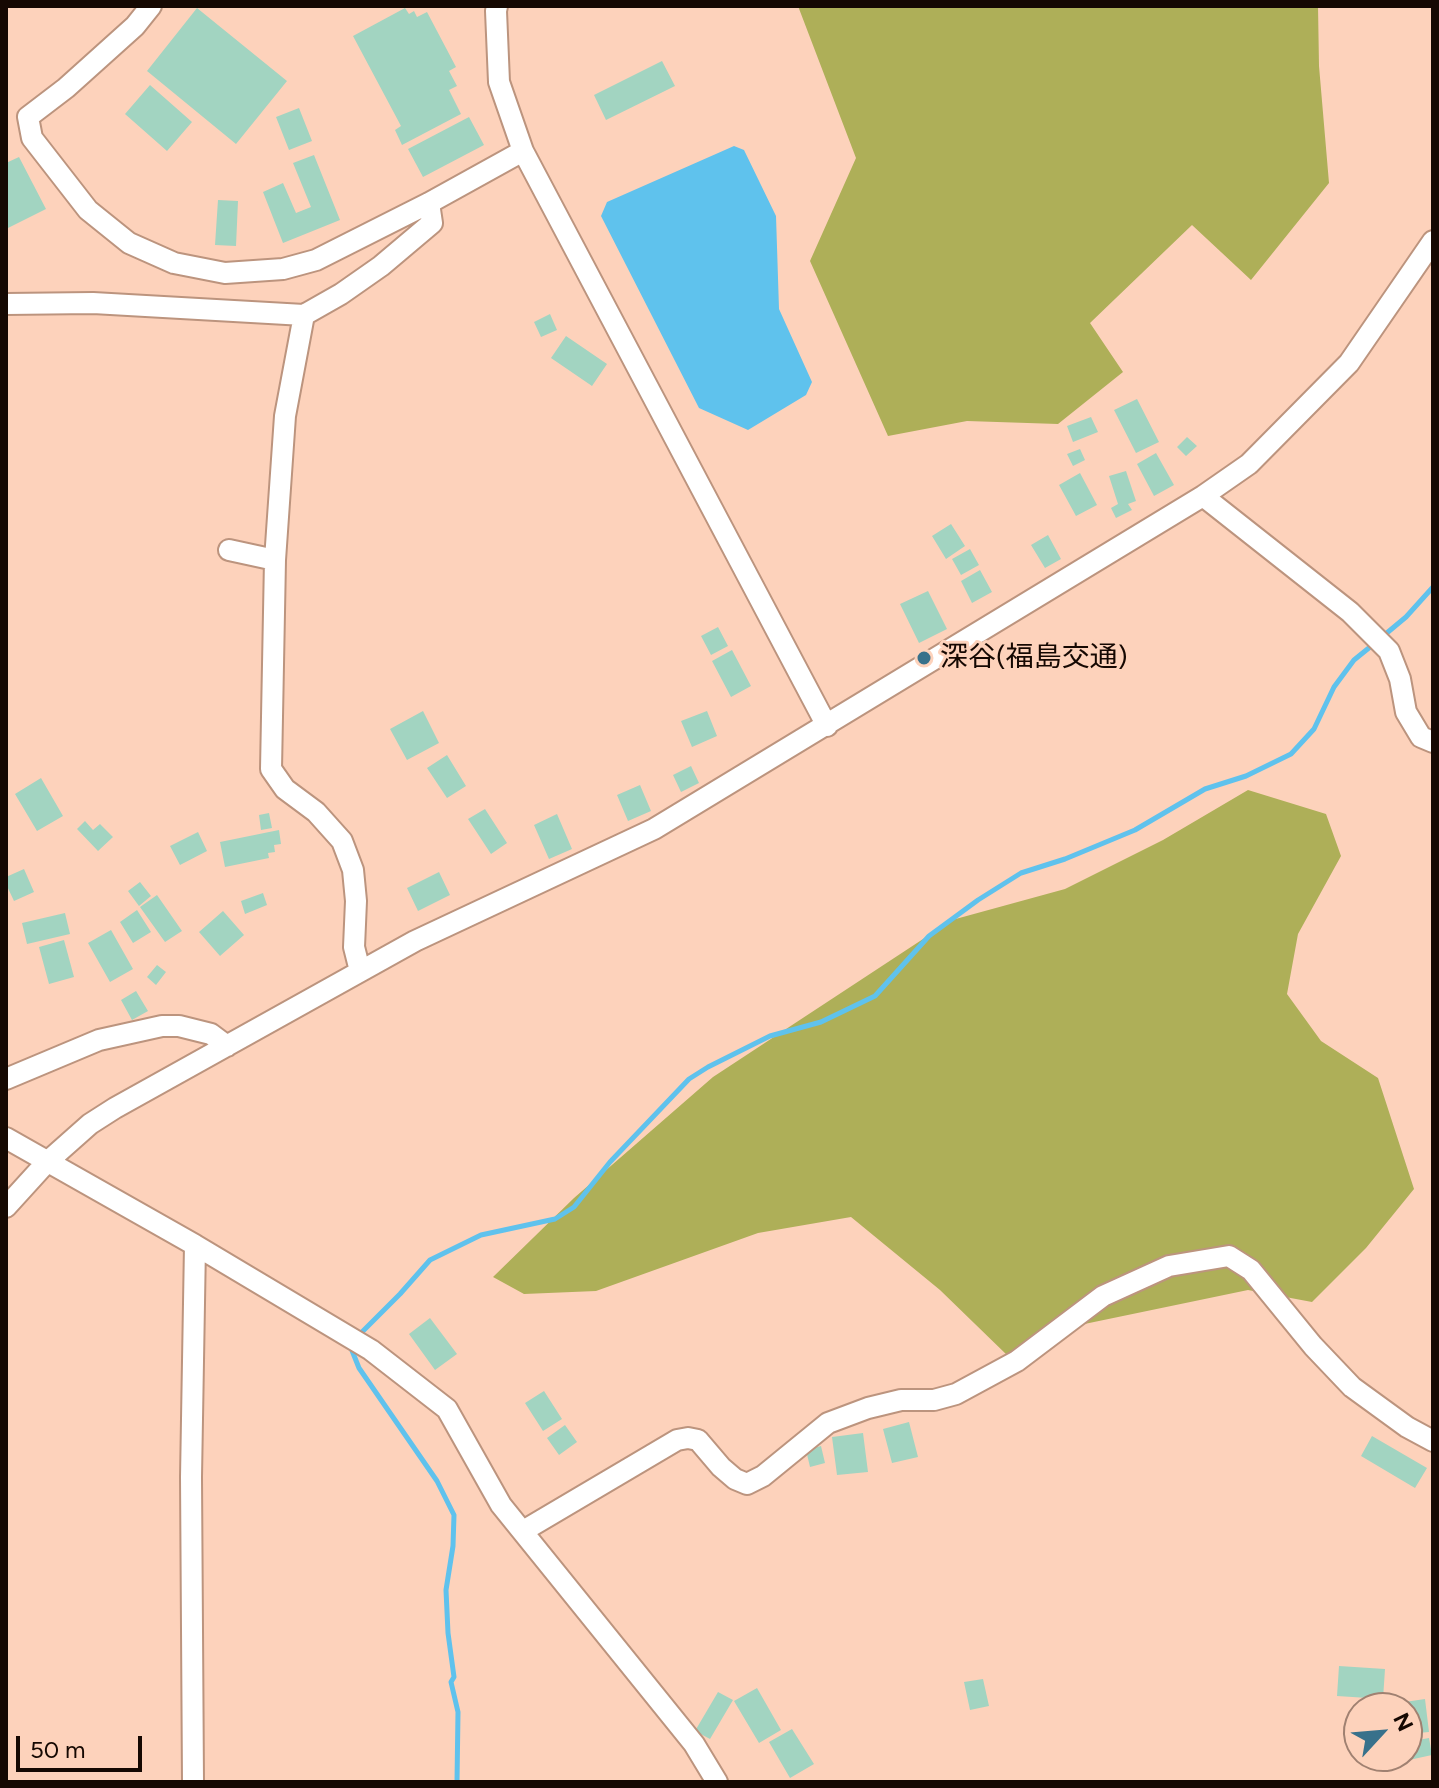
<!DOCTYPE html>
<html>
<head>
<meta charset="utf-8">
<style>
	body { margin:0 }
	#map { position:relative; width:1439px; height:1788px; overflow:hidden; background:#fdd2bb; font-family:Figtree,sans-serif }
	canvas { display:block }
	.frame { position:absolute; inset:0; border:8px solid #150802; pointer-events:none }
	.north { position:absolute; left:1343px; top:1692px; width:80px; height:80px; box-sizing:border-box; background:#fdd2bb; border:2px solid #a08171; border-radius:50%; rotate:64deg; font-size:22px; font-weight:700; line-height:32px; text-align:center; color:#150802 }
	.north::after { content:''; display:block; margin:auto; width:28px; height:36px; background:#38718b; clip-path:polygon(50% 0,100% 100%,50% 72%,0 100%) }
	.scale { position:absolute; left:16px; top:1736px; width:126px; height:36px; box-sizing:border-box; border:4px solid #150802; border-top:0; padding-left:10px; font-size:24px; line-height:28px; white-space:nowrap; color:#150802; -webkit-text-stroke:6px #fdd2bb; paint-order:stroke }
</style>
</head>
<body>
<div id="map">
<canvas width="1439" height="1788"></canvas>
<div class="frame"></div>
<div class="north">N</div>
<div class="scale">50 m</div>
</div>
<script>
const ctx = document.querySelector('canvas').getContext('2d');
ctx.lineJoin = 'round';
function fillPath(path, color) { ctx.fillStyle = color; ctx.fill(path, 'evenodd'); }
const shape = rows => new Path2D(rows.map(r => 'M' + r).join(''));
function trace(path, color, width, dash) { ctx.strokeStyle = color; ctx.lineWidth = width; ctx.lineCap = dash ? 'butt' : 'round'; ctx.setLineDash(dash || []); ctx.stroke(path); }
function write(font, color, halo, rows, align = 'center') {
  ctx.font = font + ' Figtree,"Noto Sans JP",sans-serif'; ctx.lineWidth = 6; ctx.setLineDash([]); ctx.textBaseline = 'middle'; ctx.strokeStyle = halo; ctx.fillStyle = color; for (const [text, x, y, turn = 0] of rows) {
    ctx.save(); ctx.translate(x, y); ctx.rotate((+turn || 0) * Math.PI / 180); ctx.textAlign = isNaN(turn) ? turn : align; if (halo) ctx.strokeText(text, 0, 0); ctx.fillText(text, 0, 0); ctx.restore();
  }
}
const forest = shape([
	[798,6,1318,6,1319,66,1329,183,1251,280,1192,225,1090,323,1123,372,1058,424,967,421,888,436,810,261,856,158],
	[1248,790,1326,814,1341,856,1298,934,1287,994,1321,1041,1378,1078,1414,1189,1366,1248,1312,1302,1248,1290,1070,1327,1009,1357,940,1290,851,1217,758,1233,596,1291,524,1294,493,1277,574,1198,713,1077,952,920,1065,889,1163,840]
]);
const water = shape([
	[734,146,744,150,776,216,779,309,812,382,806,395,748,430,699,408,601,216,607,202]
]);
const stream = shape([
	[1382,637,1406,617,1433,587],
	[358,1336,400,1294,430,1260,481,1235,555,1219,574,1207,610,1162,689,1079,708,1067,770,1036,821,1022,875,996,929,936,978,900,1021,873,1065,859,1135,830,1205,789,1246,776,1291,754,1314,729,1334,687,1354,660,1375,643],
	[353,1344,351,1348,359,1368,437,1481,454,1515,453,1546,446,1590,448,1633,454,1677,451,1682,458,1712,457,1782]
]);
const building = shape([
	[197,8,287,81,236,144,147,71],
	[405,8,409,14,414,11,417,17,427,12,456,67,449,71,457,86,449,90,461,114,402,145,395,130,401,126,353,36],
	[662,61,675,86,606,120,594,95],
	[150,85,192,122,167,151,125,114],
	[299,108,312,141,289,150,276,117],
	[469,117,484,145,423,177,408,149],
	[314,155,340,220,283,243,263,192,283,183,296,213,311,207,293,163],
	[19,157,46,209,6,229,6,163],
	[218,200,238,201,236,246,215,245],
	[550,314,557,330,541,337,534,322],
	[566,336,607,364,592,386,551,358],
	[1137,399,1159,442,1136,453,1114,410],
	[1091,417,1098,432,1073,442,1067,426],
	[1187,437,1197,446,1186,456,1177,447],
	[1080,449,1085,460,1073,466,1067,454],
	[1156,453,1174,485,1154,496,1137,464],
	[1126,471,1136,501,1128,504,1132,510,1116,518,1111,508,1118,504,1109,476],
	[1080,473,1097,505,1076,516,1059,485],
	[951,524,965,546,946,559,932,536],
	[1048,535,1061,559,1045,568,1031,545],
	[970,549,979,565,961,575,952,559],
	[980,570,992,592,972,603,961,581],
	[928,591,947,629,919,643,900,604],
	[718,627,728,646,711,655,701,636],
	[732,650,751,686,731,697,712,661],
	[423,711,439,743,407,760,390,729],
	[707,711,717,736,692,747,681,721],
	[447,755,466,786,447,798,427,768],
	[691,766,699,783,681,792,673,775],
	[41,778,63,816,37,831,15,794],
	[640,785,651,811,628,821,617,795],
	[485,809,507,843,491,854,468,819],
	[269,813,272,828,261,830,259,815],
	[557,814,572,849,549,859,534,825],
	[85,821,93,830,100,824,113,837,98,851,77,829],
	[279,830,281,844,274,845,275,852,268,853,269,858,225,867,220,842],
	[198,832,207,851,180,865,170,846],
	[24,869,34,892,14,901,6,884,6,877],
	[439,872,450,895,418,911,407,888],
	[140,882,151,896,139,906,128,891],
	[263,893,267,905,245,914,241,901],
	[157,895,182,931,165,942,140,907],
	[137,910,151,932,133,943,120,922],
	[223,911,244,935,220,956,199,932],
	[65,913,70,934,27,944,22,923],
	[111,930,133,969,110,982,88,943],
	[64,940,74,977,49,984,39,947],
	[157,965,166,972,156,985,147,977],
	[136,991,148,1011,132,1020,121,1000],
	[430,1318,457,1354,435,1370,409,1334],
	[544,1391,562,1419,543,1431,525,1403],
	[909,1422,918,1457,892,1463,883,1429],
	[565,1425,577,1442,559,1455,547,1438],
	[863,1433,868,1472,837,1475,832,1437],
	[1372,1436,1427,1468,1415,1488,1361,1456],
	[821,1446,825,1463,810,1467,806,1450],
	[1339,1666,1385,1669,1383,1699,1337,1696],
	[983,1679,989,1706,970,1710,964,1682],
	[757,1688,781,1730,759,1743,734,1701],
	[718,1692,733,1700,710,1739,695,1731],
	[1425,1699,1429,1732,1407,1734,1407,1708,1399,1708,1398,1703],
	[792,1729,814,1764,790,1778,769,1742],
	[1429,1738,1432,1755,1409,1760,1407,1742]
]);
const minor = shape([
	[151,6,135,26,66,88,28,117,32,138,88,210,129,243,174,263,225,273,283,269,316,260,429,203,523,151],
	[497,6,496,11,499,82,523,151,827,726],
	[6,304,93,303,304,315],
	[1203,496,1350,612,1389,651,1400,679,1406,712,1421,737,1433,742],
	[229,550,275,560],
	[360,971,354,947,356,901,353,870,342,841,316,812,285,789,271,769,275,560,285,416,304,315,341,294,381,266,432,223,429,203],
	[6,1079,99,1040,162,1026,179,1026,211,1034,227,1046],
	[6,1138,195,1245,371,1350,447,1409,501,1505,694,1744,717,1782],
	[6,1207,46,1163,90,1124,115,1108,415,941,654,829,1203,496,1249,464,1349,363,1433,241],
	[523,1531,677,1440,688,1438,698,1440,721,1467,735,1479,747,1484,763,1476,828,1423,868,1408,901,1400,934,1400,956,1394,1017,1361,1103,1296,1169,1266,1229,1256,1251,1270,1313,1346,1352,1387,1407,1427,1433,1441],
	[193,1782,191,1477,195,1245]
]);
const markers = [
	[924,658,8,"#38718b"]
];
const poiNames = [
	["深谷(福島交通)",940,658]
];
fillPath(forest, '#aeaf58');
fillPath(water, '#5fc2ed');
trace(stream, '#5fc2ed', 5);
fillPath(building, '#a2d4c1');
trace(minor, '#bc947e', 24);
trace(minor, '#fff', 20);
for (const [x, y, r, color] of markers) { const dot = new Path2D(); dot.arc(x, y, r, 0, 2 * Math.PI); ctx.fillStyle = color; ctx.fill(dot); trace(dot, '#fdd2bb', 3); }
write('28px', '#150802', '#fdd2bb', poiNames, 'left');
</script>
</body>
</html>
